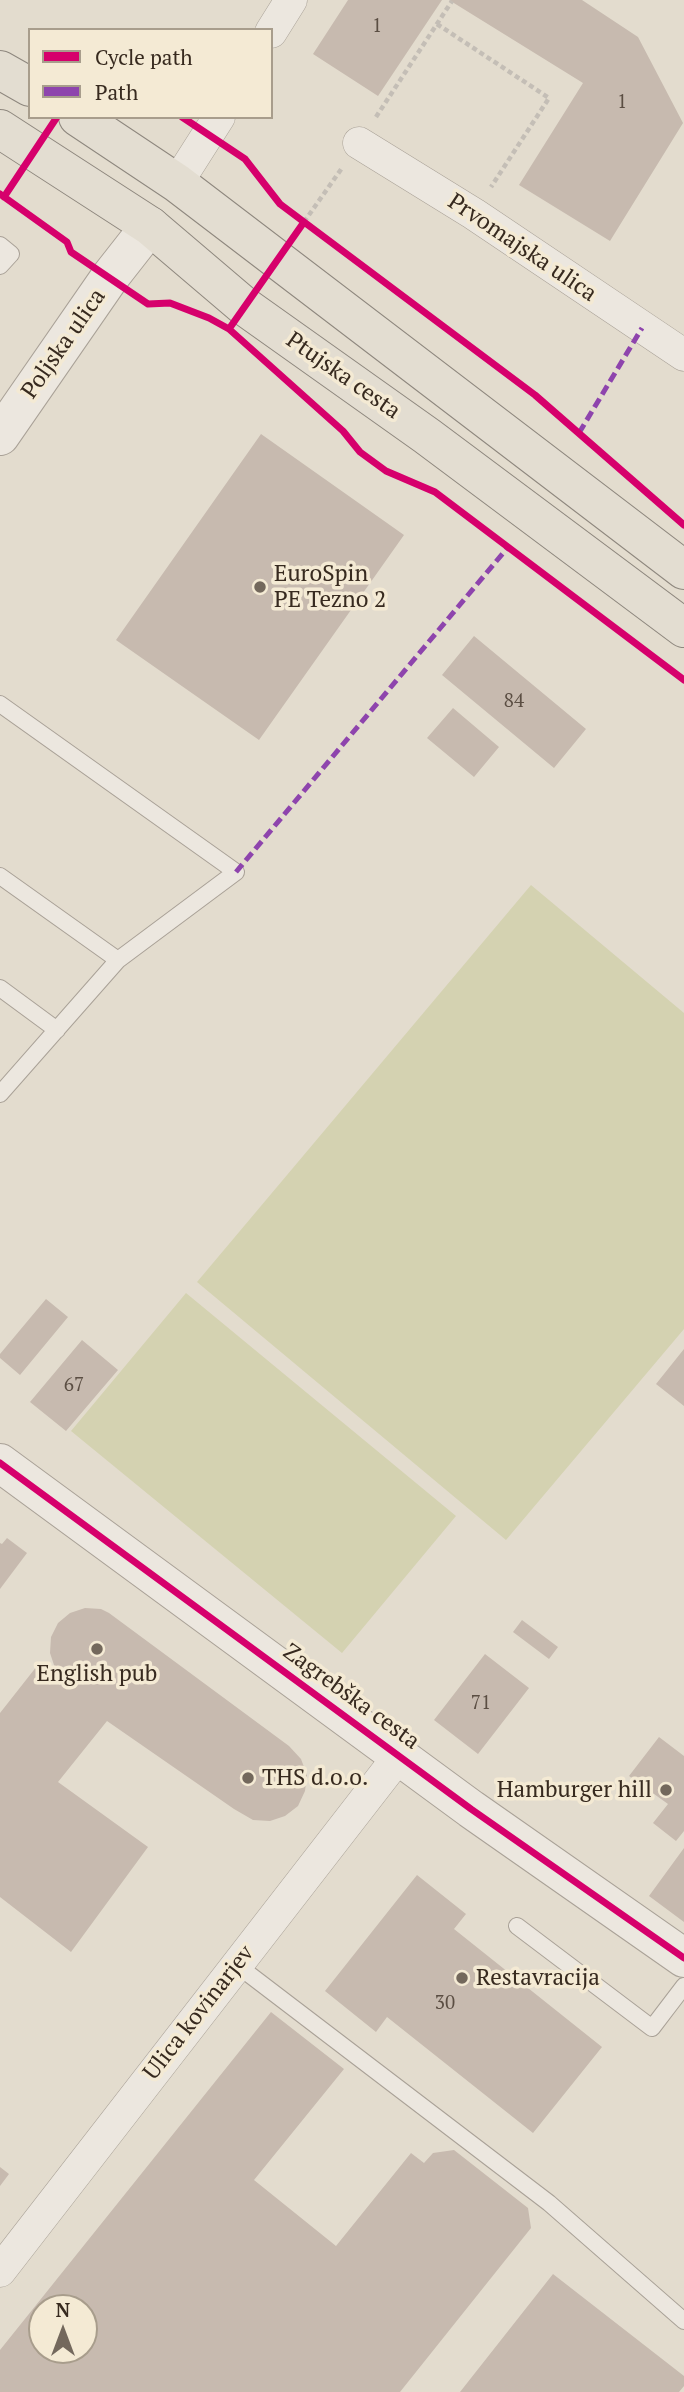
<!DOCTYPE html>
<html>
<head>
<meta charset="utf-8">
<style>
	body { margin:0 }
	#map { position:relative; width:684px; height:2392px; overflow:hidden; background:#e3dcce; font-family:"PT Serif",serif }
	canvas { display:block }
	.legend { position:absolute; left:28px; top:28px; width:245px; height:91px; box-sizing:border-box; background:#f4ead4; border:2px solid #a89d8c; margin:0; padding:9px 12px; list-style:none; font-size:21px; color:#372a1f }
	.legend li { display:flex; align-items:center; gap:14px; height:35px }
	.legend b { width:35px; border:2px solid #a89d8c }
	.north { position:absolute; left:28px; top:2294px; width:70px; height:70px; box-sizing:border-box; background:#f4ead4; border:2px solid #a89d8c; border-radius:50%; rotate:0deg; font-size:19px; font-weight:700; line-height:28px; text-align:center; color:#372a1f }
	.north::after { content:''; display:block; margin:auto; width:24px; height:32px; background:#73685c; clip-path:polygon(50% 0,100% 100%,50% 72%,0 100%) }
</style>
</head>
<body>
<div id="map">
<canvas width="684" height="2392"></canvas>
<ul class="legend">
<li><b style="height:9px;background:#d6006c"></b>Cycle path</li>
<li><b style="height:9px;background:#8e44ad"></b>Path</li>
</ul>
<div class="north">N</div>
</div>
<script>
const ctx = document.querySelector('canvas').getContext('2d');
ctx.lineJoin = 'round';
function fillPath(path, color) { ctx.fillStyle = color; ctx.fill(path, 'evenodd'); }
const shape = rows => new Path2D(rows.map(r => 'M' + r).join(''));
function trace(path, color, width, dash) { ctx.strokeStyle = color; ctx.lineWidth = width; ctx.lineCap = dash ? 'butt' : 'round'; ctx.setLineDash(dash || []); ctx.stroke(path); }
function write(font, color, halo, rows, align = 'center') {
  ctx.font = font + ' "PT Serif",serif'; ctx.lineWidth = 7; ctx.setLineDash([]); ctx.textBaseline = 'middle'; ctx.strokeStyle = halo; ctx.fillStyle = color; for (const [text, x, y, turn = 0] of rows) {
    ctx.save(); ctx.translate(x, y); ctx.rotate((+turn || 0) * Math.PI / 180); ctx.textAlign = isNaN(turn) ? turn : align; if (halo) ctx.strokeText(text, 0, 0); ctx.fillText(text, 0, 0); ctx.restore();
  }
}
const green = shape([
	[531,885,684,1013,684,1329,506,1540,197,1282],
	[186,1293,456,1516,342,1653,71,1431]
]);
const building = shape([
	[348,0,442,0,378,96,313,54],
	[449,0,582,0,638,37,683,123,610,241,519,185,583,83],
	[261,434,404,535,259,740,116,640],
	[474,636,586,729,554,768,442,675],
	[453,708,499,747,474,777,427,738],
	[46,1299,68,1317,20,1375,0,1358,0,1354],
	[82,1340,118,1370,66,1431,30,1402],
	[684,1349,684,1406,656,1384],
	[7,1538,27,1553,0,1589,0,1543,2,1544],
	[85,1608,101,1609,109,1613,289,1746,301,1759,307,1775,305,1791,298,1806,285,1816,270,1821,253,1820,234,1809,107,1721,58,1782,148,1847,71,1952,0,1897,0,1713,37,1666,60,1685,64,1679,55,1668,50,1653,51,1637,58,1623,70,1613],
	[522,1620,558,1647,549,1659,513,1632],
	[485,1654,529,1688,478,1754,434,1720],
	[659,1737,684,1756,684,1831,676,1841,653,1823,668,1804,629,1776],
	[684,1848,684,1922,649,1896],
	[417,1875,466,1914,454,1929,602,2047,533,2133,387,2017,376,2032,325,1991],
	[271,2012,344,2069,254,2180,336,2246,411,2153,424,2163,433,2153,454,2150,528,2208,531,2228,400,2392,0,2392,0,2350],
	[42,2308,84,2308,84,2350,42,2350],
	[0,2167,9,2174,0,2186],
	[553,2274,684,2376,684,2386,679,2392,460,2392]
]);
const path = shape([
	[437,24,549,98,491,187],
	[376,117,452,1],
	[304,222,342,168]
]);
const service = shape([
	[0,245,11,254,0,266],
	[0,704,236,872,118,960,0,1094],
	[0,876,118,960],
	[0,988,57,1030],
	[517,1926,652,2028,684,1986],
	[237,1965,549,2203,684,2321]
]);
const minor = shape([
	[271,32,291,0],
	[359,143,474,214,684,355],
	[177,183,219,117],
	[0,2271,399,1756]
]);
const tertiary = shape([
	[0,436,110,277,150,226],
	[0,1463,471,1809,684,1958]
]);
const primary = shape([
	[0,70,30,87],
	[78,117,177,183,684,570],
	[0,129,150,226,244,306,427,436,684,628]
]);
const quiet = shape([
	[579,433,642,328],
	[236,872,509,546]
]);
const cycleway = shape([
	[182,117,245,159,280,204,535,395,684,525],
	[0,194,67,242,71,252,148,304,170,303,209,318,229,329,343,431,360,452,386,471,435,492,684,680],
	[4,197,57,117],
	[229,329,304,222],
	[0,1463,471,1809,684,1958]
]);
const markers = [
	[260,587,7,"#73685c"],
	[97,1649,7,"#73685c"],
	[248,1778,7,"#73685c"],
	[666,1790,7,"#73685c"],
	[462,1978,7,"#73685c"]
];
const numberNames = [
	["1",377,27],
	["1",622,103],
	["84",514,702],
	["67",74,1386],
	["71",481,1704],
	["30",445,2004]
];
const streetNames = [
	["Prvomajska ulica",522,248,34],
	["Poljska ulica",64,344,-55],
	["Ptujska cesta",343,376,35],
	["Zagrebška cesta",351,1697,36],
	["Ulica kovinarjev",199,2013,-52]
];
const poiNames = [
	["EuroSpin",274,574],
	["PE Tezno 2",274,600],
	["English pub",97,1674,"center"],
	["THS d.o.o.",262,1778],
	["Hamburger hill",652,1790,"right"],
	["Restavracija",476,1978]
];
fillPath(green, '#d4d2b1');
fillPath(building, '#c7baaf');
trace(service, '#a9a197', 18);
trace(minor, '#a9a197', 33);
trace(tertiary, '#a9a197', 40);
trace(primary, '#8e877e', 40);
trace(path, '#c4beb6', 4.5, [5, 3.5]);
trace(service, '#ece7df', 16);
trace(minor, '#ece7df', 32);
trace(tertiary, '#ece7df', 38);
trace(primary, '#e3ddd1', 38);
trace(quiet, '#8e44ad', 5, [10, 5]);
trace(cycleway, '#d6006c', 7);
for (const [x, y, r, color] of markers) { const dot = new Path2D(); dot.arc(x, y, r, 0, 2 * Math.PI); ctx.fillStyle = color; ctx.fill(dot); trace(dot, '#f4ead4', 2.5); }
write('19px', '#5b4e43', null, numberNames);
write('23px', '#372a1f', '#f4ead4', streetNames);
write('23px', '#372a1f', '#f4ead4', poiNames, 'left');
</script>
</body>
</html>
